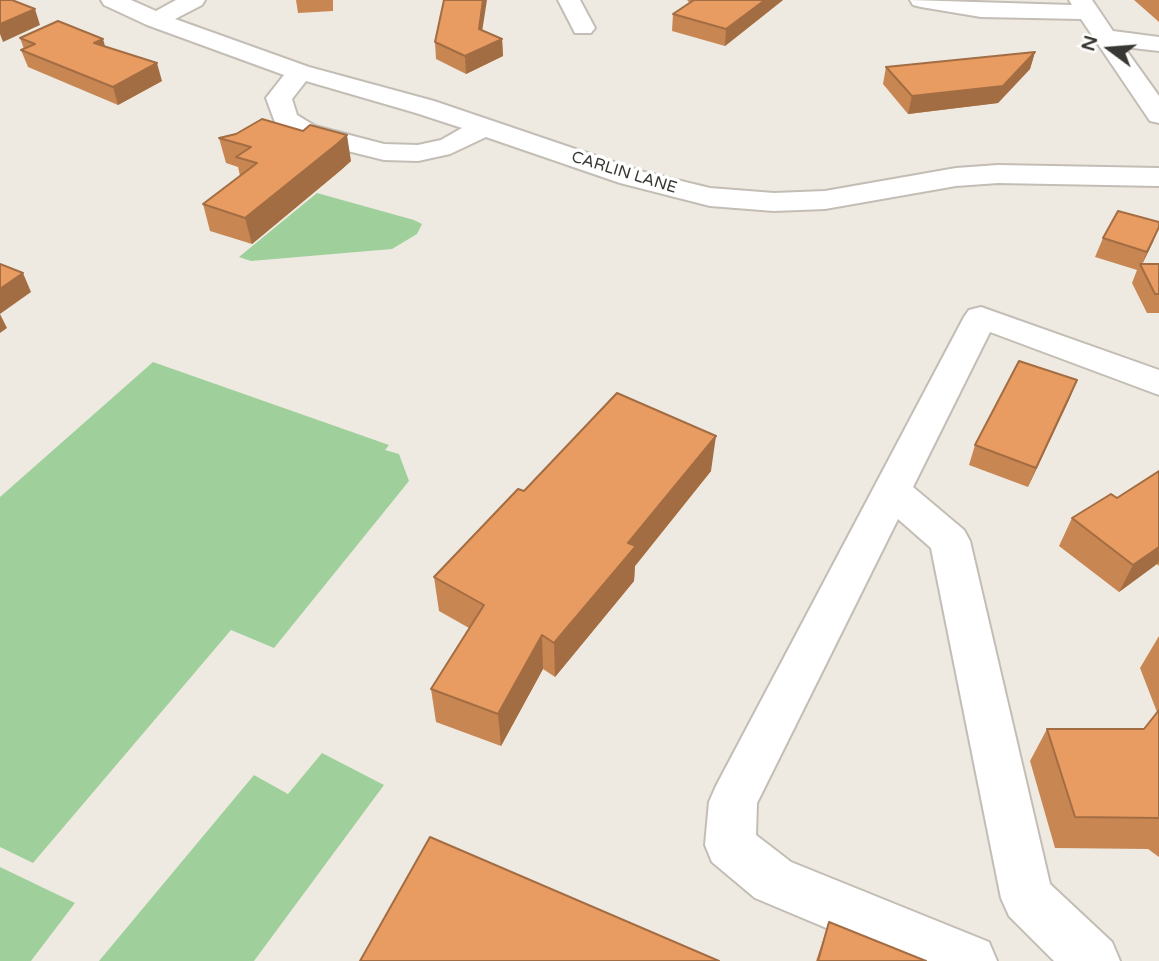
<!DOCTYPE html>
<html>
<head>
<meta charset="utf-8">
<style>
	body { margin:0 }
	#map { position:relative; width:1159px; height:961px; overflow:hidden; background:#efeae1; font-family:"Varela Round",sans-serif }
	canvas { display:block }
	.north { position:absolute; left:1075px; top:14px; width:70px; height:70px; -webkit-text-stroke:5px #fff; paint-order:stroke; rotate:286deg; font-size:19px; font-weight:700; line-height:28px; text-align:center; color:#393733 }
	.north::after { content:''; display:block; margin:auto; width:24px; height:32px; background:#393733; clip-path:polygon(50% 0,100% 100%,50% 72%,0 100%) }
</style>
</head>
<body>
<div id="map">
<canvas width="1159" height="961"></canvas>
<div class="north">N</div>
</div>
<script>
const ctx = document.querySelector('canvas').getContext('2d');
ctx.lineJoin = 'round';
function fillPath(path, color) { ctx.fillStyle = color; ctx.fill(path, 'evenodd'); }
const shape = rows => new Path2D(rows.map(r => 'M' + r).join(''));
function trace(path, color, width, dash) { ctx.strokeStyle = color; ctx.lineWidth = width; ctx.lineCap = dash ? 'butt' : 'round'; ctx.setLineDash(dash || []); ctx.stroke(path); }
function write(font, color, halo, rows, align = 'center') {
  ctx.font = font + ' "Varela Round",sans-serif'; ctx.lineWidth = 7; ctx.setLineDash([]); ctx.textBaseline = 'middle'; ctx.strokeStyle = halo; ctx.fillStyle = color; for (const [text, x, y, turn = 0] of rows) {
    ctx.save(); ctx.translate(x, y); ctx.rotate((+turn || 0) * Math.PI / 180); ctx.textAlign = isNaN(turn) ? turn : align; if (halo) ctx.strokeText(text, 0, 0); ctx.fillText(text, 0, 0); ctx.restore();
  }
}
const green = shape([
	[317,193,414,220,422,224,417,234,392,249,251,261,239,257],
	[153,362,389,445,385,450,399,454,409,481,274,648,231,630,33,863,0,847,0,497],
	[322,753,384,785,254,961,99,961,254,775,288,794],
	[0,867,75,903,31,961,0,961]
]);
const minor = shape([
	[101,0,131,0,156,11,176,0,205,0,202,5,175,19,309,67,434,101,640,171,710,188,774,193,825,191,956,168,998,165,1159,168,1159,186,998,183,956,186,825,209,774,211,710,206,620,183,486,137,450,154,418,161,384,160,295,138,276,125,266,98,284,75,147,25,104,5,101,0],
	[306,81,416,113,462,128,441,140,418,145,384,144,315,126,297,115,292,99,306,81],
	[558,0,580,0,595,28,591,33,575,33,558,0],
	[910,0,1072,5,1069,0,1092,0,1113,31,1159,37,1159,51,1124,47,1159,96,1159,123,1150,121,1081,19,981,17,921,7,913,5,910,0],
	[981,307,1159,370,1159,395,990,332,913,487,964,530,970,541,1050,884,1112,942,1120,961,1054,961,1009,916,1001,898,931,548,898,519,757,803,756,835,791,862,989,942,997,961,905,961,755,898,712,862,705,845,709,802,716,786,964,317,969,310,981,307]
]);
const wall = shape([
	[296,0,333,0,333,11,298,13],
	[687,0,783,0,725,46,672,31,673,14,690,3],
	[1134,0,1159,0,1159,22],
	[482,30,502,39,503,56,466,74,436,59,435,42],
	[20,38,106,47,162,81,118,105,28,67,21,50,24,49],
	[1035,52,1030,69,998,103,908,114,883,84,886,67],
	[219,138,351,161,341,170,252,244,210,231,203,204,240,176,238,167,226,163],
	[1159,228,1142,264,1159,264,1159,313,1147,313,1132,283,1137,270,1095,257,1103,238],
	[1077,380,1028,487,969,465,975,445],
	[711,471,635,566,634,581,555,677,543,669,501,746,436,722,431,689,469,628,439,611,434,577,524,491],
	[1159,471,1159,566,1157,564,1119,592,1059,546,1072,518,1117,498],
	[1159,636,1159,857,1148,849,1055,848,1030,761,1047,729,1144,729,1157,712,1140,668],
	[829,922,926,961,816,961]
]);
const shadedWall = shape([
	[483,0,487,0,480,45,479,29],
	[765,0,783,0,725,46,726,29],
	[35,9,40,25,3,42,0,34,0,24],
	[103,39,108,56,94,43],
	[502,39,503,56,466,74,465,56],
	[1035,52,1030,69,998,103,908,114,912,96],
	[157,63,162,81,118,105,113,87],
	[347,135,351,161,341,170,252,244,245,218],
	[1159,227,1153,242,1139,271,1147,252],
	[23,273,31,292,0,314,7,328,0,333,0,289],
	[1077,380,1069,400,1028,487,1036,468],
	[716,436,711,471,635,566,634,581,555,677,554,643,628,543],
	[1159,547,1159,561,1157,564,1119,592,1133,565],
	[542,635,543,669,501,746,498,714]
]);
const building = shape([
	[0,0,12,0,35,9,0,24,0,0],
	[444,0,483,0,479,29,502,39,465,56,435,42,444,0],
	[694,0,765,0,726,29,673,14,694,0],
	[58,21,103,39,94,43,157,63,113,87,21,50,35,44,20,38,58,21],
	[1035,52,1003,86,912,96,886,67,1035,52],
	[262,119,303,131,310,125,347,135,337,144,245,218,203,204,257,163,236,157,251,147,219,138,236,134,262,119],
	[1118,211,1159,222,1159,227,1147,252,1103,238,1118,211],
	[0,264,23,273,0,289,0,264],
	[1140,264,1159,264,1159,294,1155,294,1140,264],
	[1019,361,1077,380,1036,468,975,445,1019,361],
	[617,393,716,436,628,543,636,546,554,643,542,635,498,714,431,689,484,605,434,577,518,489,524,491,617,393],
	[1159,471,1159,547,1133,565,1072,518,1111,494,1117,498,1159,471],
	[1159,710,1159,818,1075,817,1047,729,1144,729,1159,710],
	[430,837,719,961,360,961,430,837],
	[829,922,926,961,818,961,829,922]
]);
const farStreetnames = [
	["CARLIN LANE",624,173,17]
];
fillPath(green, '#9fd09b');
trace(minor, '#c3bdb5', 4);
fillPath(minor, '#fff');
fillPath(wall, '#c88653');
fillPath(shadedWall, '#a36d44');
fillPath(building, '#e99c61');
trace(building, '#a36d44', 2);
write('16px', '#393733', '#fff', farStreetnames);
</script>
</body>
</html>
